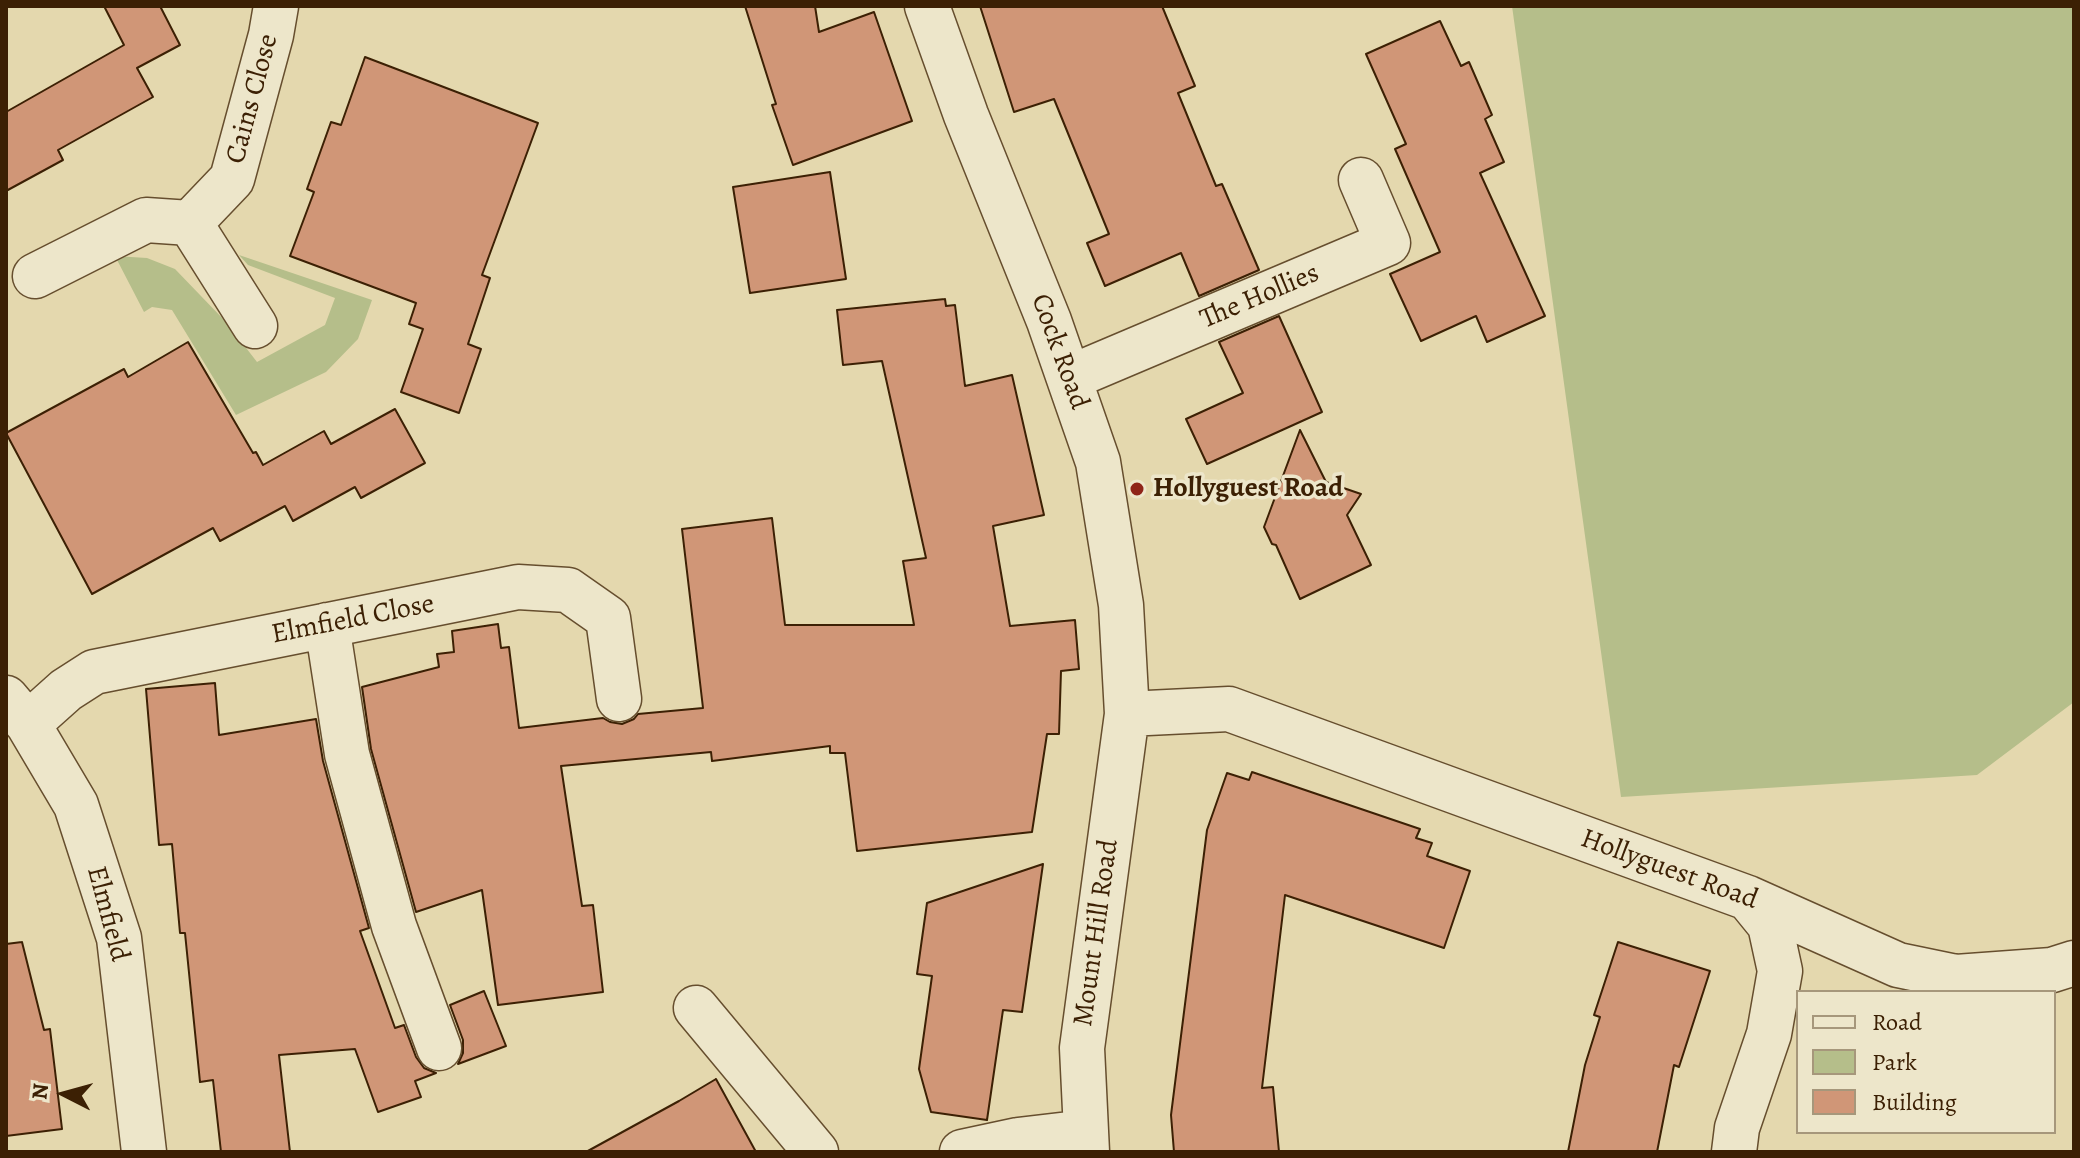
<!DOCTYPE html>
<html>
<head>
<meta charset="utf-8">
<style>
	body { margin:0 }
	#map { position:relative; width:2080px; height:1158px; overflow:hidden; background:#e4d8ae; font-family:Alegreya,serif }
	canvas { display:block }
	.frame { position:absolute; inset:0; border:8px solid #3c2004; pointer-events:none }
	.legend { position:absolute; left:1796px; top:990px; width:260px; height:144px; box-sizing:border-box; background:#ede6ca; border:2px solid #a6977b; margin:0; padding:10px 14px; list-style:none; font-size:24px; color:#3c2004 }
	.legend li { display:flex; align-items:center; gap:16px; height:40px }
	.legend b { width:40px; border:2px solid #a6977b }
	.north { position:absolute; left:24px; top:1054px; width:80px; height:80px; -webkit-text-stroke:6px #ede6ca; paint-order:stroke; rotate:276deg; font-size:22px; font-weight:700; line-height:32px; text-align:center; color:#3c2004 }
	.north::after { content:''; display:block; margin:auto; width:28px; height:36px; background:#3c2004; clip-path:polygon(50% 0,100% 100%,50% 72%,0 100%) }
</style>
</head>
<body>
<div id="map">
<canvas width="2080" height="1158"></canvas>
<div class="frame"></div>
<ul class="legend">
<li><b style="height:10px;background:#ede6ca"></b>Road</li>
<li><b style="height:22px;background:#b5be8a"></b>Park</li>
<li><b style="height:22px;background:#d09677"></b>Building</li>
</ul>
<div class="north">N</div>
</div>
<script>
const ctx = document.querySelector('canvas').getContext('2d');
ctx.lineJoin = 'round';
function fillPath(path, color) { ctx.fillStyle = color; ctx.fill(path, 'evenodd'); }
const shape = rows => new Path2D(rows.map(r => 'M' + r).join(''));
function trace(path, color, width, dash) { ctx.strokeStyle = color; ctx.lineWidth = width; ctx.lineCap = dash ? 'butt' : 'round'; ctx.setLineDash(dash || []); ctx.stroke(path); }
function write(font, color, halo, rows, align = 'center') {
  ctx.font = font + ' Alegreya,serif'; ctx.lineWidth = 7; ctx.setLineDash([]); ctx.textBaseline = 'middle'; ctx.strokeStyle = halo; ctx.fillStyle = color; for (const [text, x, y, turn = 0] of rows) {
    ctx.save(); ctx.translate(x, y); ctx.rotate((+turn || 0) * Math.PI / 180); ctx.textAlign = isNaN(turn) ? turn : align; if (halo) ctx.strokeText(text, 0, 0); ctx.fillText(text, 0, 0); ctx.restore();
  }
}
const green = shape([
	[1512,6,2074,6,2074,702,1977,775,1621,797],
	[239,255,372,300,358,339,326,372,236,415,172,310,152,307,144,312,115,256,147,258,175,269,226,322,257,362,325,325,335,298,248,265]
]);
const building = shape([
	[104,6,160,6,180,45,137,68,153,97,58,150,63,160,6,191,6,112,124,45,104,6],
	[745,6,815,6,819,32,874,12,912,121,793,165,772,105,776,104,745,6],
	[980,6,1162,6,1195,86,1178,93,1216,186,1222,184,1259,270,1199,296,1181,253,1105,286,1087,243,1109,234,1054,99,1014,112,980,6],
	[1440,21,1461,66,1469,62,1492,115,1485,119,1504,162,1480,173,1545,316,1487,342,1476,316,1421,341,1390,274,1440,252,1395,149,1406,144,1366,54,1440,21],
	[365,57,538,123,482,275,490,278,468,344,481,349,459,413,401,392,423,329,409,324,416,303,290,256,314,192,307,189,331,122,341,125,365,57],
	[830,172,846,279,750,293,733,187,830,172],
	[945,299,946,306,955,305,965,386,1012,375,1044,515,993,526,1010,626,1075,620,1079,669,1061,671,1059,734,1047,734,1032,832,857,851,845,753,830,753,830,746,712,761,711,752,561,766,582,906,593,905,603,992,498,1005,482,890,416,912,371,749,362,687,439,667,437,654,454,652,452,631,498,624,501,648,509,647,519,728,603,718,610,722,622,724,634,719,638,714,703,708,682,529,772,518,785,625,914,625,903,561,926,558,882,361,843,365,837,310,945,299],
	[1279,316,1322,412,1207,464,1186,419,1243,393,1219,342,1279,316],
	[188,342,253,453,256,452,263,465,324,431,331,444,395,409,425,463,361,498,355,487,293,521,285,506,220,541,213,528,92,594,6,433,124,369,128,377,188,342],
	[1300,430,1326,482,1361,494,1347,515,1371,565,1300,599,1276,545,1272,544,1264,527,1300,430],
	[215,683,219,735,316,719,323,761,369,928,360,931,395,1028,404,1025,416,1057,424,1068,436,1073,415,1081,421,1097,378,1112,355,1049,279,1055,290,1152,221,1152,213,1080,200,1082,185,933,180,933,172,844,159,845,146,689,215,683],
	[1252,772,1420,829,1416,838,1432,843,1427,856,1470,871,1444,948,1285,895,1262,1088,1273,1087,1279,1152,1174,1152,1171,1115,1207,830,1227,773,1249,780,1252,772],
	[1043,864,1022,1012,1003,1010,987,1120,931,1112,919,1069,932,976,917,974,927,903,1043,864],
	[22,942,44,1030,50,1029,62,1129,6,1136,6,944,22,942],
	[1618,942,1710,971,1679,1067,1674,1065,1657,1152,1568,1152,1585,1065,1600,1017,1594,1015,1618,942],
	[484,991,506,1046,458,1064,463,1053,463,1040,450,1005,484,991],
	[716,1079,756,1152,586,1152,679,1101,716,1079]
]);
const minor = shape([
	[927,6,966,115,1049,321,1098,462,1121,605,1127,714,1082,1048,1087,1152],
	[190,223,255,326],
	[35,276,146,220,190,223,232,179,271,35,276,6],
	[1069,378,1388,243,1361,180],
	[327,625,347,754,394,926,439,1048],
	[6,698,28,724,76,805,119,938,144,1152],
	[1127,714,1229,709,1748,898,1898,965,1956,977,2052,970,2074,963],
	[28,724,66,690,94,672,518,587,568,590,608,618,619,699],
	[696,1008,816,1152],
	[962,1152,1018,1140,1086,1132],
	[1734,1152,1737,1128,1769,1034,1780,971,1770,925,1748,898]
]);
const markers = [
	[1137,489,8,"#8f2418"]
];
const streetNames = [
	["Cains Close",253,99,-75],
	["The Hollies",1260,297,-23],
	["Cock Road",1059,352,70],
	["Elmfield Close",353,620,-11],
	["Hollyguest Road",1669,870,20],
	["Elmfield",107,914,75],
	["Mount Hill Road",1097,933,-82]
];
const poiNames = [
	["Hollyguest Road",1153,489]
];
fillPath(green, '#b5be8a');
fillPath(building, '#d09677');
trace(building, '#3c2004', 2);
trace(minor, '#664e2e', 47);
trace(minor, '#ede6ca', 44);
for (const [x, y, r, color] of markers) { const dot = new Path2D(); dot.arc(x, y, r, 0, 2 * Math.PI); ctx.fillStyle = color; ctx.fill(dot); trace(dot, '#ede6ca', 3); }
write('28px', '#3c2004', '#ede6ca', streetNames);
write('bold 28px', '#3c2004', '#ede6ca', poiNames, 'left');
</script>
</body>
</html>
